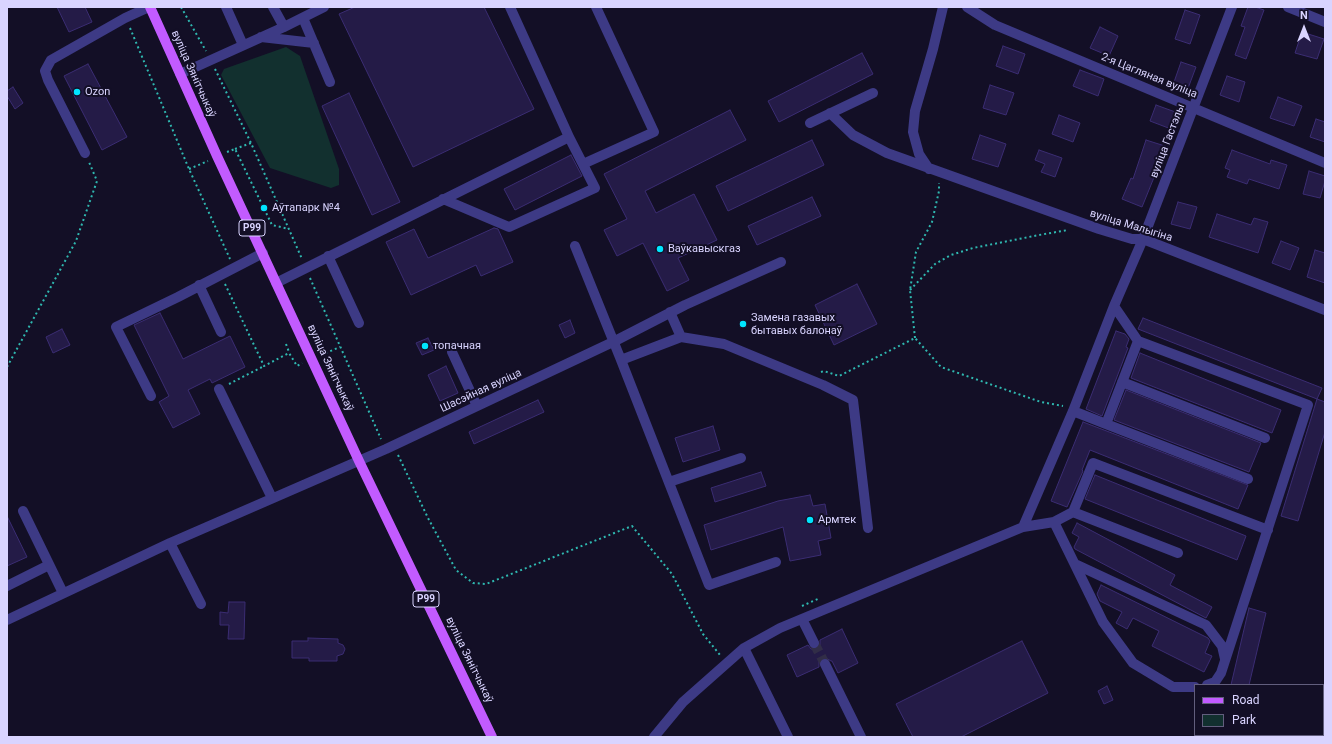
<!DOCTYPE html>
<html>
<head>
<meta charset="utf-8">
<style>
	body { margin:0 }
	#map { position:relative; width:1332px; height:744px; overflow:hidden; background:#130f26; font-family:Roboto,sans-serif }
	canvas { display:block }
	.frame { position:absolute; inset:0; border:8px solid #d9d4ff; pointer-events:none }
	.legend { position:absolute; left:1194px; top:684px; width:130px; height:52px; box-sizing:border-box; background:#130f26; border:1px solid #625e7d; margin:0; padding:5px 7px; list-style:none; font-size:12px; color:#d9d4ff }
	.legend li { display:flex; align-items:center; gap:8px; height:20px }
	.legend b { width:20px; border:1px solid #625e7d }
	.north { position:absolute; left:1284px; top:8px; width:40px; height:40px; -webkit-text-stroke:3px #130f26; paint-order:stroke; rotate:0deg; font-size:11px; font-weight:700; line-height:16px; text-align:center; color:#d9d4ff }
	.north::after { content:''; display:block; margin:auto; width:14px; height:18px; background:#d9d4ff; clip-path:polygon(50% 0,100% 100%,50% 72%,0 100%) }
</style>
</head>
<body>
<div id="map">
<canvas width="1332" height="744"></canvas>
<div class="frame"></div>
<ul class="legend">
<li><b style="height:5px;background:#c25bff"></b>Road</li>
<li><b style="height:11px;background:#12302f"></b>Park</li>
</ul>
<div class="north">N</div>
</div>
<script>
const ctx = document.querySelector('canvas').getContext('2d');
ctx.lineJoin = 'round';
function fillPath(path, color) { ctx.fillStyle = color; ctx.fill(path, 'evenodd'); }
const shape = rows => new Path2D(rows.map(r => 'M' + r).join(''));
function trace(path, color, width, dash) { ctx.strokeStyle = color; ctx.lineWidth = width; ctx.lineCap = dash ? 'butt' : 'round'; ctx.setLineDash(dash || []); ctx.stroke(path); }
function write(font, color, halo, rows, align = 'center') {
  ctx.font = font + ' Roboto,sans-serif'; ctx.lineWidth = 4; ctx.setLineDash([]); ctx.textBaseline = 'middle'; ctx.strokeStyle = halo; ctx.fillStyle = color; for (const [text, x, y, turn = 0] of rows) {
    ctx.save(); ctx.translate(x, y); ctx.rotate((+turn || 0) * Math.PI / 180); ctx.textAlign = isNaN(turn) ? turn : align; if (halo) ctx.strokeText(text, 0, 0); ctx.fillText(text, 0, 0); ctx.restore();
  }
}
const green = shape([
	[286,47,300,56,339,169,339,185,331,188,270,168,221,75,224,69]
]);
const building = shape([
	[57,7,85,7,92,22,69,32,57,7],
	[355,7,484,7,534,109,413,167,339,14,355,7],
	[1248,7,1255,7,1264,10,1246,59,1235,55,1245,27,1241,26,1248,7],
	[1185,10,1200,15,1190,44,1175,39,1185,10],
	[1100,27,1118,36,1109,56,1090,48,1100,27],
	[1302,32,1324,39,1317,59,1295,53,1302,32],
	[1003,46,1025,54,1018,74,996,66,1003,46],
	[862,53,873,74,779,122,768,101,862,53],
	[1181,62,1196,67,1187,91,1173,85,1181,62],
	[88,64,127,137,102,150,64,76,88,64],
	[1080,70,1104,79,1098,96,1073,86,1080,70],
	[1227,76,1245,82,1239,102,1220,95,1227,76],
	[990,85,1014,93,1006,115,983,108,990,85],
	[13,87,23,103,15,109,7,96,7,91,13,87],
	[349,93,400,202,372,215,322,106,349,93],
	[1278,97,1302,106,1294,126,1270,118,1278,97],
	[1156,105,1178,113,1171,129,1150,121,1156,105],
	[730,110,746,140,645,191,656,213,694,194,717,240,678,258,689,280,667,291,643,243,617,256,604,230,627,219,604,174,730,110],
	[1059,115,1080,123,1073,142,1052,134,1059,115],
	[1316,119,1325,122,1325,142,1310,137,1316,119],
	[980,135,1006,144,998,167,972,159,980,135],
	[812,140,824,165,728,211,716,186,812,140],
	[1146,140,1168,147,1160,171,1157,170,1142,207,1122,199,1131,178,1133,179,1146,140],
	[1039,150,1062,158,1055,177,1041,172,1045,164,1035,160,1039,150],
	[1232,150,1270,164,1271,160,1287,165,1279,189,1249,179,1247,184,1227,177,1230,170,1225,168,1232,150],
	[571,155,582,176,515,210,504,189,571,155],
	[1309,171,1325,176,1325,181,1320,198,1303,194,1309,171],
	[812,197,821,216,757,245,748,226,812,197],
	[1178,202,1197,207,1190,229,1171,224,1178,202],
	[1217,214,1251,225,1254,218,1268,222,1258,253,1209,237,1217,214],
	[494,228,498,229,513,262,481,276,476,265,411,295,386,242,414,229,428,258,494,228],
	[1281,241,1299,248,1290,270,1272,263,1281,241],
	[1315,250,1325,253,1325,283,1307,277,1315,250],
	[857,284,877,324,834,345,815,305,857,284],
	[160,313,183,359,230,336,245,367,212,383,210,379,188,390,200,414,173,428,159,402,169,396,134,325,160,313],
	[1143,318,1322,388,1317,399,1138,329,1143,318],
	[570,320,575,333,565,338,559,325,570,320],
	[62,329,70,345,53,353,46,337,62,329],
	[1116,331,1125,334,1129,339,1126,347,1128,348,1102,416,1086,409,1116,331],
	[428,338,434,350,422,355,416,343,428,338],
	[1140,353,1281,410,1272,433,1131,378,1140,353],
	[446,366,458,393,440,401,428,375,446,366],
	[1126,390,1261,443,1249,472,1114,420,1126,390],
	[1317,399,1325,402,1325,432,1298,521,1281,516,1317,399],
	[538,400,544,412,474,444,469,432,538,400],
	[1083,422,1248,485,1238,509,1090,450,1082,470,1083,471,1067,507,1051,501,1083,422],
	[713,426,720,450,683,462,675,438,713,426],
	[761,472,766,486,715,502,711,488,761,472],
	[1095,475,1246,536,1237,560,1085,499,1095,475],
	[810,495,813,506,825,504,831,538,818,541,821,555,790,561,783,527,711,550,704,525,778,501,810,495],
	[7,516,27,557,7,566,7,516],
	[1077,523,1175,575,1170,585,1212,607,1206,618,1075,549,1074,547,1079,537,1072,533,1077,523],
	[1101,585,1208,638,1210,641,1205,653,1212,656,1204,672,1152,646,1159,631,1133,618,1127,629,1116,623,1122,612,1100,601,1097,594,1101,585],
	[229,602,245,602,244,639,228,639,229,625,220,625,220,612,228,613,229,602],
	[1249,608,1266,613,1249,685,1231,685,1249,608],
	[842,629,858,663,838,673,832,661,831,661,826,658,822,658,819,661,819,667,797,677,787,655,808,645,811,649,817,649,820,646,820,640,842,629],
	[308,638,338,639,338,643,343,645,345,649,343,654,337,656,337,661,309,661,309,658,292,658,292,641,308,641,308,638],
	[1022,641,1048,693,961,737,913,737,896,704,1022,641],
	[1107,686,1113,700,1104,704,1098,691,1107,686]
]);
const minorTunnel = shape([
	[814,643,825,664]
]);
const path = shape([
	[181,7,206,51],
	[130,28,189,169,230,259],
	[215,69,251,143,302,259],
	[235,149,251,143],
	[227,152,235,149,272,225,289,229],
	[189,169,208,161],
	[310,278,381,439],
	[225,284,264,366,289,353,297,366,302,363],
	[910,290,935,264,951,255,973,248,1039,235,1068,230],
	[915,338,910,290,916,252,932,222,939,191,939,183],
	[286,344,289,352],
	[321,355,340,347],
	[7,367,76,241,97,181,89,162],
	[821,372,824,371,839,376,915,338,941,367,1041,402,1063,406],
	[229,384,264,366],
	[398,455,428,518,456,570,473,583,486,584,632,526,672,574,703,634,720,655],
	[802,606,820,598]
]);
const minor = shape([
	[226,7,243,45],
	[273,7,284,27],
	[967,7,995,25,1325,163],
	[1288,7,1325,22],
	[303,18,330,82],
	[261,37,314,43],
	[180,74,284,27,324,7],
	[830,113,853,135,887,153,1099,229,1132,239,1143,239,1325,310],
	[810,123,873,93],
	[85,153,48,80,45,71,51,60,125,18,149,7],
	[583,164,654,132,596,7],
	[929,169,919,154,913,132,915,111,933,49,943,7],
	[443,199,509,227,595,188,569,137],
	[575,246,621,360,681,337,724,344,823,385,853,400,868,528],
	[328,256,359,323],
	[276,283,569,137,510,7],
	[199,285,221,332],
	[1114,306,1138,341,1308,405,1221,673,1215,682,1207,685],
	[670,312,681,337],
	[452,352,477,406],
	[621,360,709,585,776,562],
	[1122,382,1265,438],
	[219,389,272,498],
	[151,396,116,327,178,297,263,253],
	[1073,411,1106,424,1138,341],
	[1106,424,1248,479],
	[669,482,741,458],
	[23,511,63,593],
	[1073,512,1093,463,1268,530],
	[1054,522,1073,512,1178,553],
	[1023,527,1054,522,1103,622,1133,663,1173,687,1195,687],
	[170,543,201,604],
	[1075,564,1206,625,1222,646,1225,659],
	[7,586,49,565],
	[802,619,814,643],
	[7,620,170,543,386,449,613,342,685,305,781,262],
	[744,648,788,737],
	[825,664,861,737],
	[654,737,683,702,744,648,780,628,1023,527,1073,411,1114,306,1143,239,1232,7]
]);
const major = shape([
	[150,7,217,156,359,461,492,737]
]);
const markers = [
	[77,92,4,"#00e5ff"],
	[264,208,4,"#00e5ff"],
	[660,249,4,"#00e5ff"],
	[743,324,4,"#00e5ff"],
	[425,346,4,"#00e5ff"],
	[810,520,4,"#00e5ff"]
];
const shields = [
	[252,228,26],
	[426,599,26]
];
const shieldNames = [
	["Р99",252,228],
	["Р99",426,599]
];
const streetNames = [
	["вуліца Зянітчыкаў",193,74,66],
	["2-я Цагляная вуліца",1149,76,22],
	["вуліца Гастэлы",1168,141,-69],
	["вуліца Малыгіна",1131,226,17],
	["вуліца Зянітчыкаў",330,368,65],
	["Шасэйная вуліца",481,391,-25],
	["вуліца Зянітчыкаў",469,660,64]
];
const poiNames = [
	["Ozon",85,92],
	["Аўтапарк №4",272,208],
	["Ваўкавыскгаз",668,249],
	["Замена газавых",751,318],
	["бытавых балонаў",751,331],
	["топачная",433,346],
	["Армтек",818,520]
];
fillPath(green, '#12302f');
fillPath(building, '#241b47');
trace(building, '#3b2d73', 1);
trace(minorTunnel, '#312d47', 10, [10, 5]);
trace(path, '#2fb8b0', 2, [2, 3]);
trace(minor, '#3d3a85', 10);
trace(major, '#c25bff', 10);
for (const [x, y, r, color] of markers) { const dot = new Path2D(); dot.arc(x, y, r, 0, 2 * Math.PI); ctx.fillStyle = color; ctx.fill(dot); trace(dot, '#130f26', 1.5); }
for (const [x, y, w] of shields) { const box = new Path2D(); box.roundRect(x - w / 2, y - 8, w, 16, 3); ctx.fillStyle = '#130f26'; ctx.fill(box); trace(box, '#d9d4ff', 1); }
write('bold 10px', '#d9d4ff', null, shieldNames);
write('11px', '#d9d4ff', '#130f26', streetNames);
write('11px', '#d9d4ff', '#130f26', poiNames, 'left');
</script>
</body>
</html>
